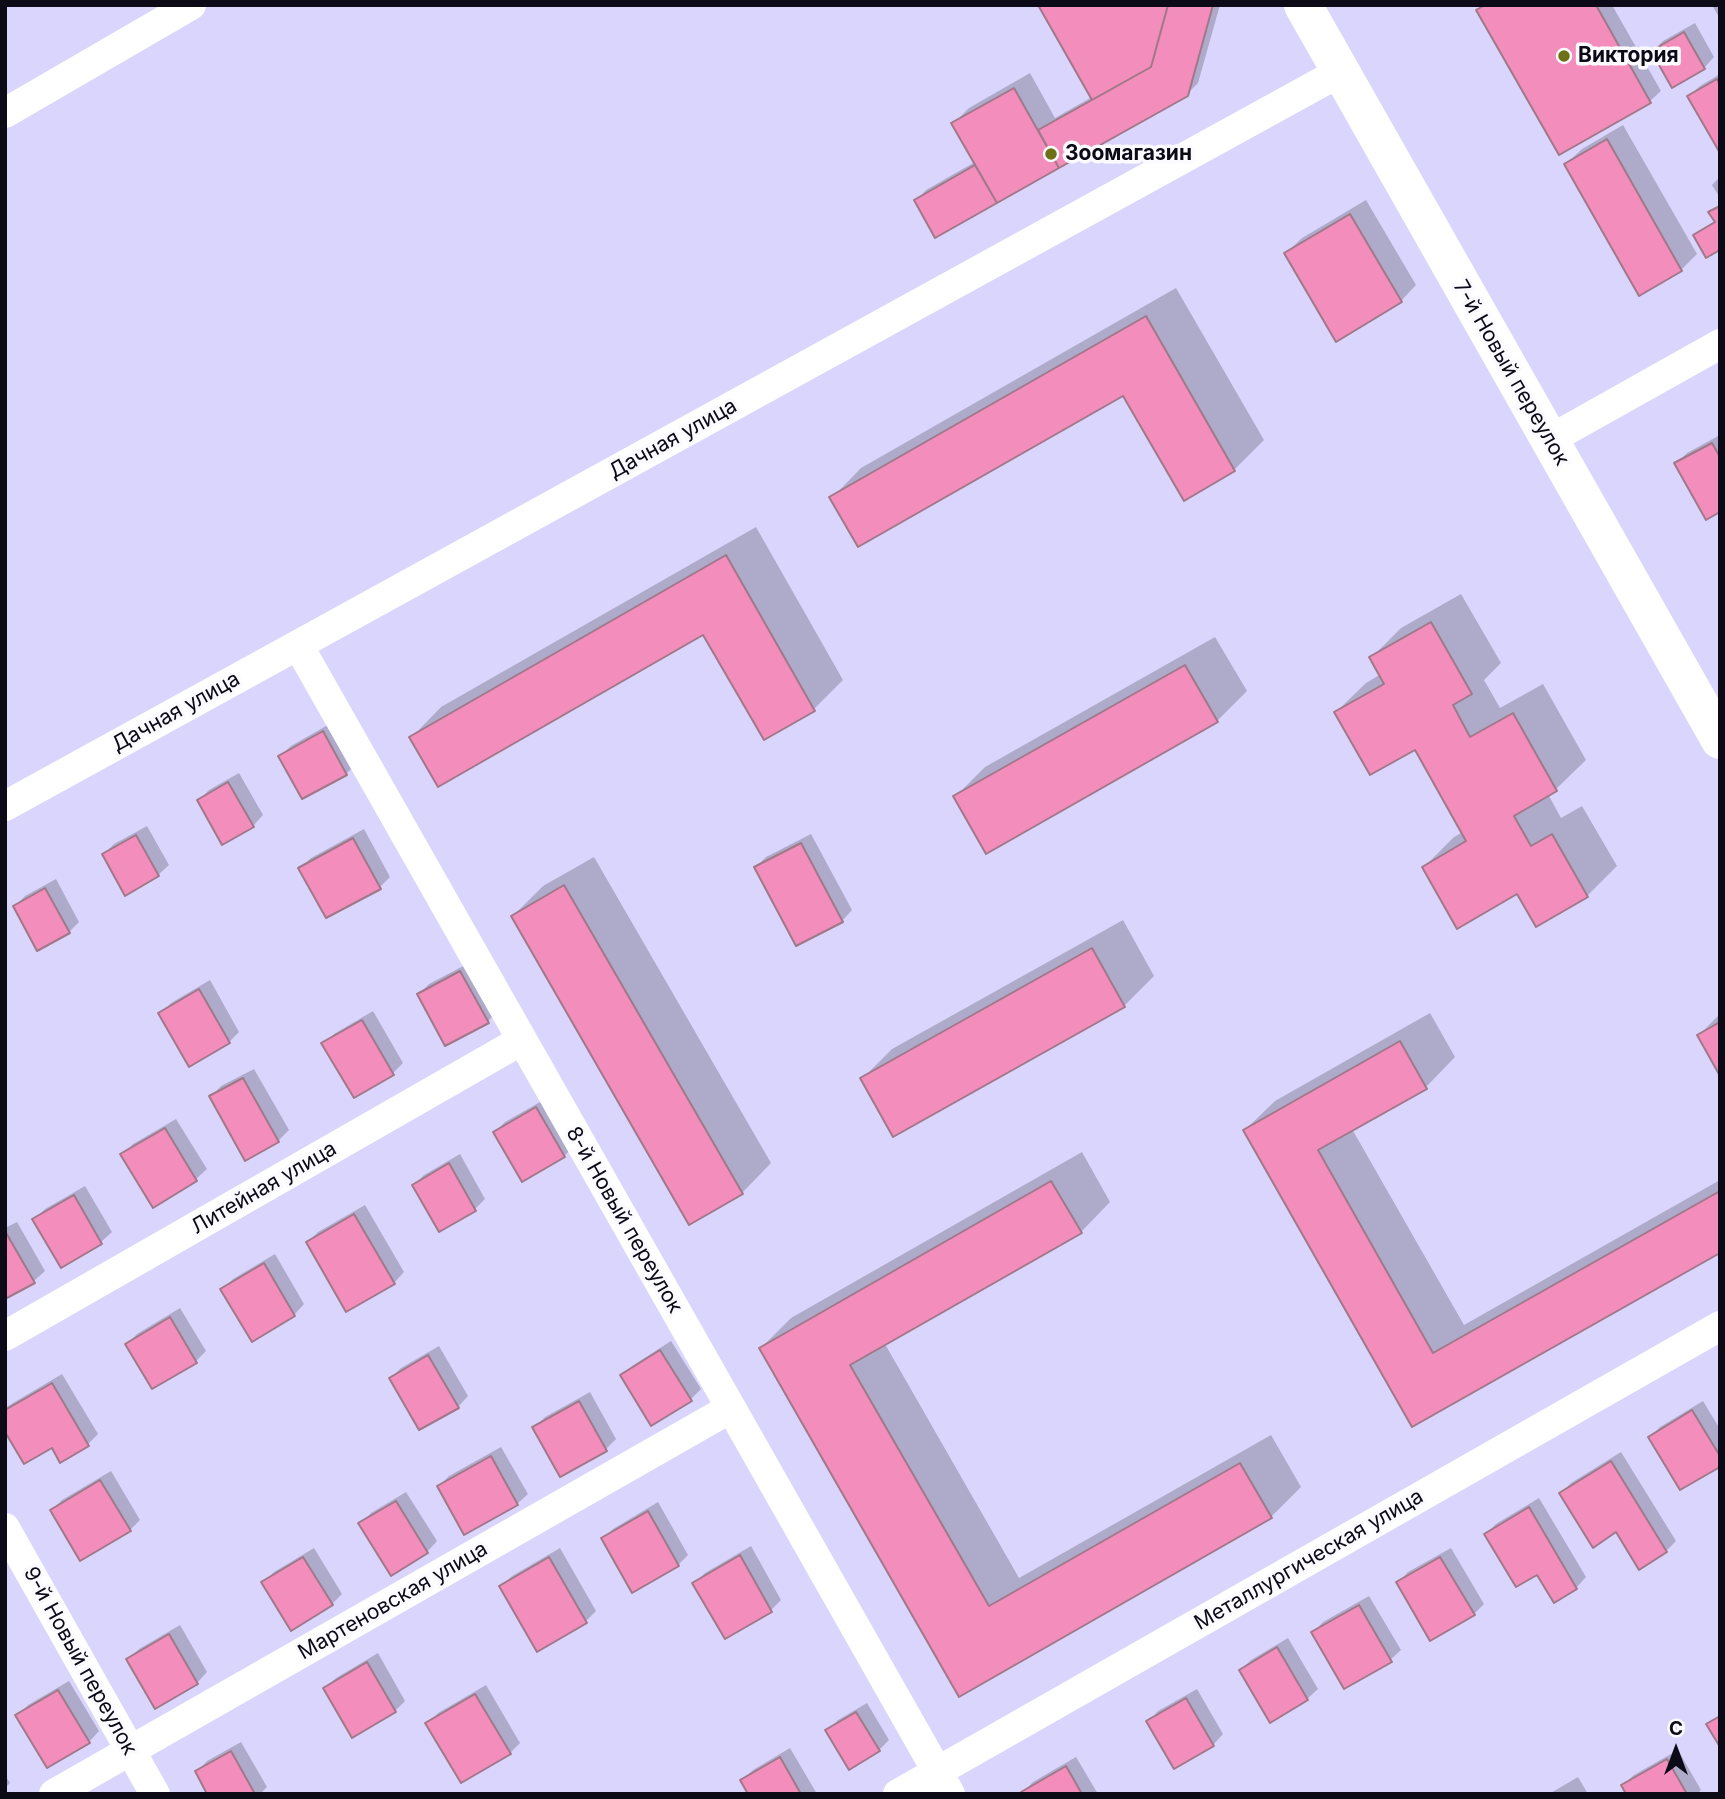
<!DOCTYPE html>
<html>
<head>
<meta charset="utf-8">
<style>
	body { margin:0 }
	#map { position:relative; width:1725px; height:1799px; overflow:hidden; background:#dad5fd; font-family:Inter,sans-serif }
	canvas { display:block }
	.frame { position:absolute; inset:0; border:7px solid #0d0a18; pointer-events:none }
	.north { position:absolute; left:1641px; top:1715px; width:70px; height:70px; -webkit-text-stroke:5px #fbfbff; paint-order:stroke; rotate:0deg; font-size:19px; font-weight:700; line-height:28px; text-align:center; color:#0d0a18 }
	.north::after { content:''; display:block; margin:auto; width:24px; height:32px; background:#0d0a18; clip-path:polygon(50% 0,100% 100%,50% 72%,0 100%) }
</style>
</head>
<body>
<div id="map">
<canvas width="1725" height="1799"></canvas>
<div class="frame"></div>
<div class="north">С</div>
</div>
<script>
const ctx = document.querySelector('canvas').getContext('2d');
ctx.lineJoin = 'round';
function fillPath(path, color) { ctx.fillStyle = color; ctx.fill(path, 'evenodd'); }
const shape = rows => new Path2D(rows.map(r => 'M' + r).join(''));
function trace(path, color, width, dash) { ctx.strokeStyle = color; ctx.lineWidth = width; ctx.lineCap = dash ? 'butt' : 'round'; ctx.setLineDash(dash || []); ctx.stroke(path); }
function write(font, color, halo, rows, align = 'center') {
  ctx.font = font + ' Inter,sans-serif'; ctx.lineWidth = 7; ctx.setLineDash([]); ctx.textBaseline = 'middle'; ctx.strokeStyle = halo; ctx.fillStyle = color; for (const [text, x, y, turn = 0] of rows) {
    ctx.save(); ctx.translate(x, y); ctx.rotate((+turn || 0) * Math.PI / 180); ctx.textAlign = isNaN(turn) ? turn : align; if (halo) ctx.strokeText(text, 0, 0); ctx.fillText(text, 0, 0); ctx.restore();
  }
}
const shadow = shape([
	[1040,5,1220,5,1198,83,1187,94,936,235,916,201,926,190,975,162,953,124,969,108,1030,73,1055,118,1092,97],
	[1484,5,1612,5,1661,91,1650,101,1560,153,1478,10],
	[1712,5,1720,5,1720,19],
	[1695,23,1714,57,1704,68,1653,51,1663,41],
	[1720,74,1720,149,1689,96,1700,86],
	[1623,125,1697,254,1681,270,1566,164,1582,149],
	[1720,177,1720,198,1712,185],
	[1366,200,1416,285,1401,301,1286,253,1302,238],
	[1176,288,1264,440,1234,470,1124,393,832,498,861,468],
	[1720,435,1720,510,1677,463,1687,453],
	[756,527,843,680,814,709,704,633,412,737,441,707],
	[1461,594,1501,663,1484,680,1500,708,1543,684,1586,760,1556,789,1548,794,1561,818,1582,806,1617,866,1587,896,1518,892,1424,867,1454,837,1463,832,1416,748,1336,712,1366,683,1381,674,1371,658,1401,628],
	[1215,637,1247,691,1217,721,955,797,985,767],
	[333,722,356,764,346,774,280,756,291,746],
	[239,773,263,815,253,826,199,800,209,790],
	[147,826,169,865,158,875,104,854,114,844],
	[364,829,390,877,380,887,300,868,311,858],
	[811,834,852,910,842,921,756,867,766,857],
	[594,857,771,1163,742,1193,513,916,543,886],
	[56,879,79,922,69,932,15,906,25,896],
	[1123,920,1154,976,1124,1006,862,1079,892,1049],
	[471,962,498,1011,487,1022,419,994,429,984],
	[210,980,239,1032,229,1042,160,1014,171,1003],
	[373,1011,403,1063,393,1073,354,1096,324,1044,334,1034],
	[1430,1013,1455,1057,1426,1087,1352,1129,1464,1325,1720,1180,1720,1251,1413,1425,1245,1130,1275,1101],
	[1720,1014,1720,1072,1699,1035],
	[254,1069,289,1130,278,1141,211,1097,221,1086],
	[547,1098,575,1146,564,1156,522,1180,495,1132,505,1122],
	[176,1119,207,1169,196,1179,153,1205,123,1154,133,1144],
	[1082,1152,1110,1202,1081,1232,885,1344,1019,1578,1271,1435,1301,1487,1271,1517,960,1694,761,1348,791,1318],
	[460,1154,485,1199,475,1209,440,1230,414,1185,424,1175],
	[85,1186,112,1232,101,1242,61,1265,35,1219,45,1209],
	[365,1205,404,1272,394,1283,308,1242,318,1232],
	[17,1222,45,1271,34,1281,5,1297,5,1228],
	[275,1254,304,1304,294,1315,253,1339,223,1289,233,1279],
	[180,1308,206,1351,196,1361,127,1344,137,1334],
	[671,1341,701,1389,691,1399,622,1376,632,1366],
	[439,1346,468,1396,458,1407,391,1378,401,1368],
	[62,1374,98,1434,88,1444,52,1445,5,1429,5,1409,8,1406],
	[590,1392,616,1439,606,1449,561,1474,534,1428,545,1417],
	[1703,1401,1720,1429,1720,1465,1650,1437,1660,1427],
	[501,1447,528,1494,517,1504,439,1486,449,1476],
	[1621,1452,1676,1541,1666,1551,1617,1530,1561,1493,1571,1483],
	[111,1471,140,1520,130,1530,52,1510,62,1500],
	[406,1492,437,1541,427,1552,361,1524,371,1513],
	[1539,1498,1586,1577,1576,1588,1486,1534,1496,1524],
	[658,1502,688,1555,678,1565,603,1539,613,1529],
	[751,1546,781,1600,771,1610,695,1583,705,1573],
	[314,1548,342,1594,332,1604,264,1582,274,1572],
	[560,1548,596,1611,586,1621,538,1649,501,1586,512,1576],
	[1451,1548,1484,1604,1474,1614,1398,1583,1408,1572],
	[1369,1596,1401,1650,1390,1660,1313,1633,1323,1622],
	[180,1625,207,1672,197,1683,128,1659,139,1649],
	[1288,1638,1318,1689,1307,1699,1241,1670,1251,1660],
	[378,1653,405,1701,395,1711,325,1688,336,1678],
	[69,1681,99,1731,89,1742,18,1716,28,1705],
	[486,1685,520,1743,510,1753,428,1723,438,1713],
	[1197,1689,1223,1734,1213,1745,1175,1767,1148,1722,1158,1711],
	[867,1703,889,1740,879,1750,828,1731,838,1720],
	[241,1742,267,1787,260,1794,209,1794,197,1772,207,1761],
	[790,1748,817,1794,750,1794,742,1780,753,1770],
	[1678,1750,1701,1790,1697,1794,1628,1794,1623,1785,1634,1775],
	[1076,1757,1098,1794,1024,1794,1023,1792,1033,1782],
	[5,1775,10,1783,5,1788],
	[1578,1777,1588,1794,1549,1794]
]);
const building = shape([
	[1038,5,1168,5,1151,67,1092,100,1038,5],
	[1168,5,1213,5,1188,96,1059,168,1038,130,1151,67,1168,5],
	[1485,5,1596,5,1651,103,1559,155,1476,10,1485,5],
	[1684,32,1705,69,1672,88,1651,51,1684,32],
	[1717,79,1720,84,1720,153,1687,96,1717,79],
	[1014,88,1059,168,997,203,951,123,1014,88],
	[1607,139,1682,271,1639,296,1564,164,1607,139],
	[975,165,997,203,935,238,914,200,975,165],
	[1720,206,1720,250,1706,258,1693,235,1715,222,1708,212,1720,206],
	[1350,214,1402,302,1336,342,1284,253,1350,214],
	[1146,316,1235,471,1184,501,1123,396,858,547,829,497,1146,316],
	[1712,443,1720,457,1720,512,1706,520,1674,463,1712,443],
	[726,555,815,711,764,740,703,635,438,787,409,737,726,555],
	[1431,622,1472,694,1453,705,1470,737,1513,713,1557,791,1514,816,1531,846,1552,834,1588,897,1536,927,1517,894,1457,929,1422,867,1466,841,1415,750,1370,775,1334,712,1384,684,1369,657,1431,622],
	[1185,665,1218,722,986,854,953,796,1185,665],
	[323,731,347,775,302,799,278,756,323,731],
	[228,782,254,827,222,845,197,800,228,782],
	[136,835,159,876,125,896,102,854,136,835],
	[353,838,381,889,326,918,298,868,353,838],
	[801,843,843,922,796,946,754,867,801,843],
	[564,885,743,1194,689,1225,511,916,564,885],
	[45,888,70,933,37,951,13,906,45,888],
	[1092,948,1125,1007,893,1137,860,1078,1092,948],
	[460,971,489,1023,445,1046,417,994,460,971],
	[199,989,230,1043,189,1067,158,1013,199,989],
	[362,1020,394,1075,354,1098,321,1043,362,1020],
	[1720,1022,1720,1076,1697,1035,1720,1022],
	[1400,1041,1427,1089,1318,1150,1433,1353,1720,1191,1720,1253,1412,1427,1243,1130,1400,1041],
	[243,1078,279,1142,245,1161,209,1096,243,1078],
	[536,1107,565,1157,522,1182,493,1132,536,1107],
	[165,1128,197,1181,153,1208,120,1154,165,1128],
	[449,1163,476,1211,439,1232,412,1185,449,1163],
	[1051,1181,1082,1233,850,1365,989,1606,1240,1463,1272,1518,959,1697,759,1348,1051,1181],
	[74,1195,102,1244,61,1268,32,1219,74,1195],
	[354,1214,395,1284,346,1312,306,1242,354,1214],
	[5,1231,35,1283,5,1299,5,1231],
	[264,1263,295,1316,252,1342,220,1289,264,1263],
	[170,1317,197,1363,152,1389,125,1344,170,1317],
	[660,1350,692,1401,651,1426,620,1375,660,1350],
	[428,1355,459,1408,419,1430,389,1378,428,1355],
	[52,1383,89,1446,60,1463,52,1448,24,1464,5,1432,5,1410,52,1383],
	[579,1401,607,1451,560,1477,532,1427,579,1401],
	[1692,1410,1720,1456,1720,1467,1680,1490,1648,1437,1692,1410],
	[491,1456,518,1505,464,1535,437,1486,491,1456],
	[1611,1461,1667,1552,1639,1570,1616,1532,1593,1548,1559,1493,1611,1461],
	[100,1480,131,1531,80,1561,50,1510,100,1480],
	[396,1501,428,1553,391,1576,358,1523,396,1501],
	[1529,1507,1577,1589,1554,1603,1537,1575,1516,1587,1484,1534,1529,1507],
	[648,1511,679,1566,632,1593,601,1538,648,1511],
	[740,1555,772,1612,725,1639,692,1583,740,1555],
	[303,1557,333,1605,291,1631,261,1582,303,1557],
	[549,1557,587,1623,537,1652,499,1586,549,1557],
	[1440,1557,1475,1615,1430,1641,1396,1582,1440,1557],
	[1359,1605,1392,1662,1344,1689,1311,1632,1359,1605],
	[169,1634,198,1684,155,1709,126,1659,169,1634],
	[1277,1647,1308,1700,1270,1723,1239,1670,1277,1647],
	[367,1662,396,1712,352,1738,323,1688,367,1662],
	[58,1690,90,1743,47,1768,15,1715,58,1690],
	[475,1694,511,1754,461,1783,425,1723,475,1694],
	[1186,1698,1214,1746,1174,1769,1146,1721,1186,1698],
	[856,1712,880,1751,849,1770,825,1730,856,1712],
	[1720,1716,1720,1747,1706,1724,1720,1716],
	[231,1751,255,1794,207,1794,195,1771,231,1751],
	[780,1757,801,1794,748,1794,740,1780,780,1757],
	[1667,1759,1687,1794,1626,1794,1621,1785,1667,1759],
	[1066,1766,1082,1794,1022,1794,1021,1792,1066,1766]
]);
const street = shape([
	[5,113,191,5],
	[1549,440,1720,344],
	[298,645,950,1794],
	[5,806,1340,72],
	[5,1336,522,1040],
	[5,1528,155,1794],
	[54,1794,731,1408],
	[898,1794,1720,1326]
]);
const secondary = shape([
	[1303,5,1720,740]
]);
const markers = [
	[1564,56,7,"#6d7014"],
	[1051,154,7,"#6d7014"]
];
const poiNames = [
	["Виктория",1578,56],
	["Зоомагазин",1065,154]
];
const streetNames = [
	["7-й Новый переулок",1511,373,60],
	["Дачная улица",673,439,-29],
	["Дачная улица",176,712,-29],
	["Литейная улица",264,1188,-30],
	["8-й Новый переулок",624,1220,60],
	["Металлургическая улица",1309,1560,-30],
	["Мартеновская улица",393,1601,-30],
	["9-й Новый переулок",80,1661,61]
];
fillPath(shadow, '#0003');
fillPath(building, '#f28dbc');
trace(building, '#a07889', 2);
trace(street, '#fff', 30);
trace(secondary, '#fff', 38);
for (const [x, y, r, color] of markers) { const dot = new Path2D(); dot.arc(x, y, r, 0, 2 * Math.PI); ctx.fillStyle = color; ctx.fill(dot); trace(dot, '#fbfbff', 2.5); }
write('bold 21px', '#0d0a18', '#fbfbff', poiNames, 'left');
write('21px', '#0d0a18', '#fbfbff', streetNames);
</script>
</body>
</html>
